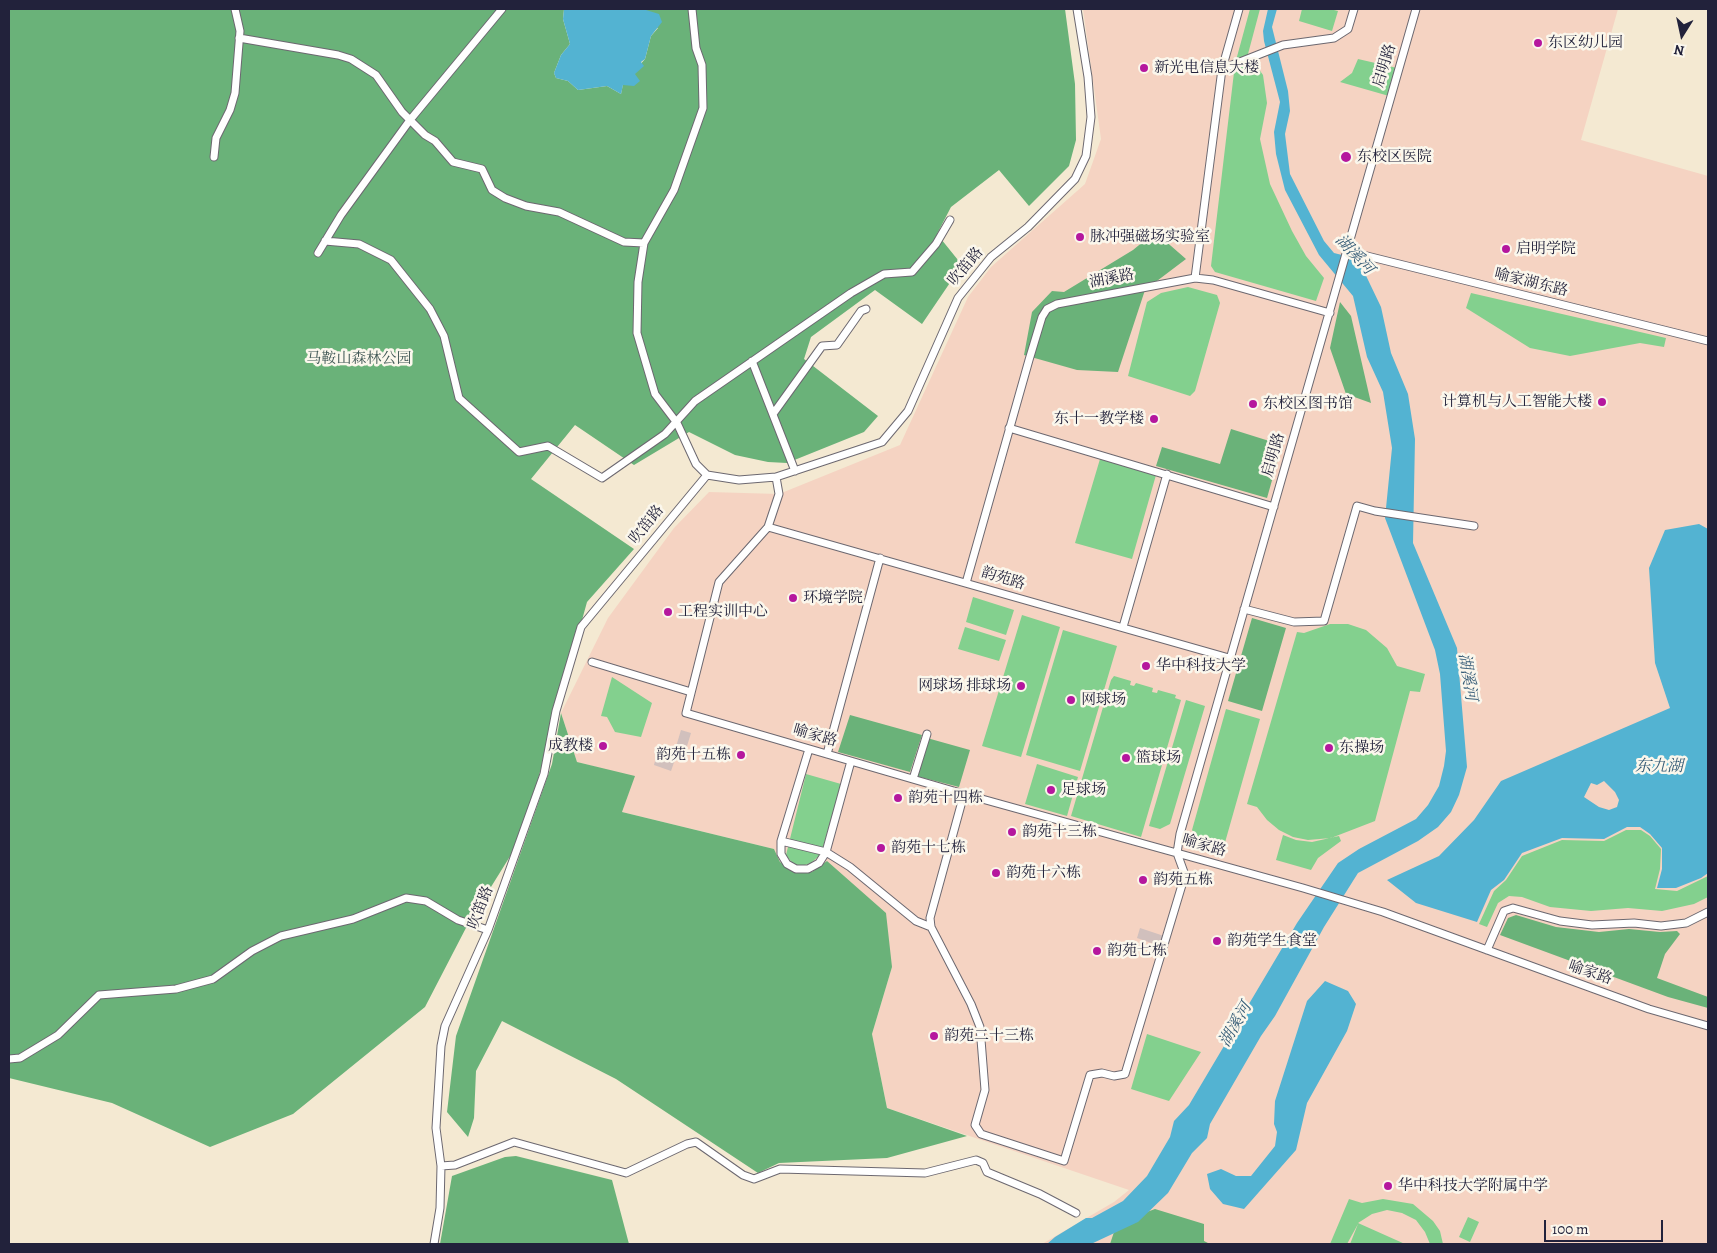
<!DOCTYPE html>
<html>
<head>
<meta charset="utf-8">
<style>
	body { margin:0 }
	#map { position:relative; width:1717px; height:1253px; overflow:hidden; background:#f4e9d2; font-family:Alegreya,serif }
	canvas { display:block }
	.frame { position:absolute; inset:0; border:10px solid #22223b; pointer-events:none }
	.north { position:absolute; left:1657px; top:10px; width:50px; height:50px; -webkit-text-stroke:4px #fbf7ec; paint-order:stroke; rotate:190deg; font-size:14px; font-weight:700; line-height:20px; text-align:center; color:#22223b }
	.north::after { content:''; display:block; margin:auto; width:18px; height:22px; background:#22223b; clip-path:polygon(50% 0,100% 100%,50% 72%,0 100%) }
	.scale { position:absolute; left:1544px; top:1220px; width:119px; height:22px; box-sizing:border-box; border:2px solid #22223b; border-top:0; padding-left:6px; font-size:15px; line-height:18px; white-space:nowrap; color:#22223b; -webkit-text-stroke:4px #fbf7ec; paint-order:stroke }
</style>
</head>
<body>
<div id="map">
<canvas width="1717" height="1253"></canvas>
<div class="frame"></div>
<div class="north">N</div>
<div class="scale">100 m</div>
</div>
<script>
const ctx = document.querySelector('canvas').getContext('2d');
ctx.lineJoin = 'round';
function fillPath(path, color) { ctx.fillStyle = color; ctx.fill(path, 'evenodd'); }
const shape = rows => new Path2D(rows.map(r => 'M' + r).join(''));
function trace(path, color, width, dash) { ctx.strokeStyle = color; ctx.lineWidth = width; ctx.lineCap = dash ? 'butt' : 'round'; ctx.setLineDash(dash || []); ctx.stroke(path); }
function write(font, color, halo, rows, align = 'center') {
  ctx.font = font + ' Alegreya,"Noto Serif SC",serif'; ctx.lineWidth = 5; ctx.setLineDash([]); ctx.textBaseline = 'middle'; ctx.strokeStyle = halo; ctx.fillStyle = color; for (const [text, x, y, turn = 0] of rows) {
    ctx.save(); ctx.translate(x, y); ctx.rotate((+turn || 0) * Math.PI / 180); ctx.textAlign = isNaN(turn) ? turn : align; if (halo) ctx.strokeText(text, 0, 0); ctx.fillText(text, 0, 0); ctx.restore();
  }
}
const built = shape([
	[1083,9,1618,9,1581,140,1708,176,1708,1244,1042,1244,1114,1202,1129,1190,887,1108,872,1034,892,967,812,872,795,873,780,862,774,849,622,812,634,777,577,762,561,713,608,618,674,528,709,492,779,494,900,445,968,297,991,267,1085,184,1101,139]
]);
const industrial = shape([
	[681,730,691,733,684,756,677,754,671,771,654,765,656,757,665,759,668,748,675,750],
	[1140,928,1164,936,1160,946,1137,938]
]);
const green = shape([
	[1250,9,1260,9,1248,54,1263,75,1267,103,1260,139,1270,184,1292,231,1306,256,1324,278,1316,301,1215,272,1211,266,1235,64],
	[1302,9,1330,9,1338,11,1332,31,1299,21],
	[1358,59,1397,68,1389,96,1340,82,1352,73],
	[1188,287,1217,295,1220,303,1195,391,1190,396,1128,376,1147,302,1161,293],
	[1471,293,1666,338,1664,347,1640,343,1570,356,1530,348,1466,308],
	[1100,459,1156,475,1132,559,1075,543],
	[973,597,1014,610,1006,635,966,622],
	[1022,615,1060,627,1021,757,982,746],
	[1330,624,1348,624,1366,630,1387,648,1397,666,1425,674,1420,692,1410,691,1375,821,1331,838,1308,840,1293,837,1279,830,1267,820,1257,807,1247,804,1297,632,1304,633],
	[965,627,1006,640,999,661,958,649],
	[1063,630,1117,646,1080,771,1026,755],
	[1114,676,1131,681,1130,685,1134,686,1136,683,1153,688,1152,692,1157,693,1158,690,1176,695,1175,698,1181,700,1141,837,1071,816,1111,680],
	[612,677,652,703,641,737,615,732,607,717,601,716],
	[1186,700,1205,706,1170,824,1160,829,1149,826],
	[1226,709,1260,719,1224,846,1198,839,1192,830],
	[1037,764,1078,777,1067,816,1025,804],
	[806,774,841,784,821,854,811,863,802,866,793,864,786,855],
	[1626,830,1641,830,1650,836,1661,849,1660,869,1655,889,1677,891,1708,876,1708,897,1694,904,1662,911,1628,908,1591,911,1550,907,1522,897,1509,896,1498,903,1487,927,1479,924,1494,891,1506,880,1522,856,1562,840,1604,841],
	[1283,835,1296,840,1312,842,1339,836,1341,841,1318,858,1311,870,1276,860],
	[1147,1034,1201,1052,1169,1101,1131,1089],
	[1349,1199,1362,1203,1383,1199,1413,1204,1433,1221,1440,1231,1443,1244,1430,1244,1425,1232,1416,1220,1402,1213,1387,1210,1372,1214,1358,1223,1405,1244,1350,1244,1358,1224,1347,1244,1330,1244],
	[1468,1217,1479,1222,1470,1242,1459,1237]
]);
const forest = shape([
	[9,9,564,9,563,19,570,44,561,55,554,73,556,78,568,81,578,90,607,86,621,94,623,84,645,59,651,36,658,28,565,9,1065,9,1075,84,1076,140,1069,166,1029,206,999,170,951,207,937,234,962,265,922,324,875,290,811,337,804,359,878,416,864,432,787,463,768,462,735,455,689,432,634,465,575,425,531,479,634,549,587,602,522,837,468,924,425,1007,293,1114,210,1147,112,1103,9,1078],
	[1155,232,1186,259,1145,290,1118,372,1077,370,1024,355,1032,312,1052,291,1064,292,1133,250],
	[1340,302,1351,316,1371,403,1346,394,1330,348],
	[1231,429,1282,445,1267,498,1156,466,1162,447,1220,464],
	[1252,618,1286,628,1262,711,1228,701],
	[561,713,577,762,635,776,622,812,774,849,780,862,795,873,812,872,827,861,886,913,892,967,872,1034,887,1108,967,1136,887,1158,779,1163,758,1173,616,1079,502,1021,476,1071,474,1118,468,1137,447,1112,456,1036,552,764],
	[850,715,922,735,910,772,838,752],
	[927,738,970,750,959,787,916,776],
	[1516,915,1556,927,1599,932,1629,929,1660,932,1677,931,1680,934,1665,954,1657,978,1708,997,1708,1008,1668,997,1500,935,1508,918],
	[516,1156,612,1180,629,1244,440,1244,452,1176,505,1157],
	[1155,1209,1204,1224,1204,1241,1210,1244,1110,1244,1117,1223]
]);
const water = shape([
	[564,9,646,10,659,14,662,22,651,36,645,59,641,62,644,66,635,74,640,81,634,86,623,85,621,94,607,86,578,90,568,81,556,78,554,73,561,55,570,44,563,19],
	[1268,9,1277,9,1272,27,1288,91,1290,111,1285,134,1290,174,1324,241,1334,253,1358,259,1381,307,1391,353,1408,394,1415,439,1413,543,1457,648,1467,767,1459,795,1451,812,1438,827,1418,841,1358,873,1324,927,1275,1016,1261,1036,1210,1124,1207,1138,1192,1153,1168,1193,1138,1222,1091,1244,1047,1244,1055,1237,1086,1218,1092,1218,1123,1201,1147,1176,1170,1137,1174,1121,1189,1105,1297,923,1338,863,1359,849,1416,819,1428,805,1439,786,1444,766,1446,751,1440,674,1435,650,1385,518,1392,448,1383,392,1367,357,1353,296,1319,255,1285,190,1276,154,1274,132,1280,102,1264,41,1263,31],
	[1699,524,1708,529,1708,873,1701,878,1676,888,1657,888,1662,869,1662,848,1650,834,1640,827,1627,827,1604,839,1562,838,1522,853,1504,880,1491,890,1477,922,1416,903,1387,880,1439,856,1474,820,1501,781,1670,708,1655,663,1649,568,1665,530],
	[1604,781,1615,792,1619,800,1617,807,1609,810,1599,807,1584,797,1591,783,1597,785],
	[1325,981,1348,991,1356,1004,1347,1031,1307,1103,1296,1150,1244,1209,1223,1204,1210,1189,1207,1174,1221,1169,1236,1176,1251,1176,1275,1146,1277,1132,1274,1124,1275,1101,1307,1001]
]);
const street = shape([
	[692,9,696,48,702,65,703,108,674,190,644,243,638,282,637,333,655,394,677,423,696,464,707,475],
	[239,38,338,55,351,59,376,75,402,112,425,135,435,141,453,162,482,169,492,190,505,198,526,206,559,212,624,242,644,243],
	[1222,69,1283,45,1334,38,1348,29,1354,9],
	[214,157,216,138,230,110,235,93,240,31,235,9],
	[325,241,359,244,391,260,430,309,444,336,459,398,519,452,548,446,602,478,665,434,695,401,851,293,884,274,912,272,936,244,950,220],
	[1347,251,1708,341],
	[318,253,341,215,410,120,502,9],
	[1195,278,1222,69,1239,9],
	[752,361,795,471],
	[773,414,822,346,837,345,861,311,866,309],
	[1009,428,1274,507],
	[776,477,779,494,768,527,719,582,686,713,964,794,1303,888,1383,912,1649,1009,1708,1026],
	[768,527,1229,658],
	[966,583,1029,360,1042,317,1047,309,1057,304,1195,278,1213,280,1330,313],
	[1244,609,1294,622,1324,621,1357,506,1375,511,1474,526],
	[1123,627,1167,474],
	[592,662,691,692],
	[809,749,781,841,781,854,787,864,796,869,808,869,819,863,826,852,851,761],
	[827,754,880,558],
	[913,779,927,734],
	[964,794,930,918,931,927,971,1004,980,1027,985,1090,975,1125,981,1134,1064,1161,1090,1075,1102,1073,1114,1076,1125,1074,1185,875,1177,853,1180,834,1416,9],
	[781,841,826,852,850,867,916,921,931,927],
	[1487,950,1504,911,1513,908,1560,921,1592,925,1634,923,1661,926,1686,923,1708,912],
	[9,1059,20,1058,58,1035,99,995,176,989,213,979,252,951,281,936,353,919,406,898,426,901,458,920,488,930],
	[441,1166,455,1165,514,1142,626,1173,687,1144,696,1142,743,1175,754,1179,780,1169,925,1173,976,1160,983,1163,987,1172,1040,1194,1076,1213],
	[434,1244,440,1208,441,1166,436,1128,441,1046,445,1026,488,930,544,774,556,711,581,627,707,475,739,480,776,477,882,442,908,411,958,298,991,257,1028,227,1075,179,1086,156,1091,117,1088,77,1077,9]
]);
const markers = [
	[1538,43,5,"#b5179e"],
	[1144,68,5,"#b5179e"],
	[1346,157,6,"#b5179e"],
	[1080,237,5,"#b5179e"],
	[1506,249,5,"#b5179e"],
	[1602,402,5,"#b5179e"],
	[1253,404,5,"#b5179e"],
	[1154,419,5,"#b5179e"],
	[793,598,5,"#b5179e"],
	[668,612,5,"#b5179e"],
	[1146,666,5,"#b5179e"],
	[1021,686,5,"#b5179e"],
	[1071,700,5,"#b5179e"],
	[603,746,5,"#b5179e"],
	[1329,748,5,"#b5179e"],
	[741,755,5,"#b5179e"],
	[1126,758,5,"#b5179e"],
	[1051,790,5,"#b5179e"],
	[898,798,5,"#b5179e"],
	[1012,832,5,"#b5179e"],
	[881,848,5,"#b5179e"],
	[996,873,5,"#b5179e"],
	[1143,880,5,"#b5179e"],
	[1217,941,5,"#b5179e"],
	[1097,951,5,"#b5179e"],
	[934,1036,5,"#b5179e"],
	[1388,1186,5,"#b5179e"]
];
const poiNames = [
	["东区幼儿园",1548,43],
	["新光电信息大楼",1154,68],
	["东校区医院",1357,157],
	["脉冲强磁场实验室",1090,237],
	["启明学院",1516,249],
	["计算机与人工智能大楼",1592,402,"right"],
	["东校区图书馆",1263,404],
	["东十一教学楼",1144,419,"right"],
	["环境学院",803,598],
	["工程实训中心",678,612],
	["华中科技大学",1156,666],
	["网球场 排球场",1011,686,"right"],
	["网球场",1081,700],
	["成教楼",593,746,"right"],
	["东操场",1339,748],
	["韵苑十五栋",731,755,"right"],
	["篮球场",1136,758],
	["足球场",1061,790],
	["韵苑十四栋",908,798],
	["韵苑十三栋",1022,832],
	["韵苑十七栋",891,848],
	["韵苑十六栋",1006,873],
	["韵苑五栋",1153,880],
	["韵苑学生食堂",1227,941],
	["韵苑七栋",1107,951],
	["韵苑二十三栋",944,1036],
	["华中科技大学附属中学",1398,1186]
];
const streetNames = [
	["启明路",1385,66,-73],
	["吹笛路",966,267,-50],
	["湖溪路",1112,279,-11],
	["喻家湖东路",1531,283,14],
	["启明路",1274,455,-74],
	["吹笛路",647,525,-51],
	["韵苑路",1003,579,17],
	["喻家路",815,736,16],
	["喻家路",1204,846,16],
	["吹笛路",481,908,-69],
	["喻家路",1590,973,19]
];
const parkNames = [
	["马鞍山森林公园",359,359]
];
const waterNames = [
	["湖溪河",1354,255,47],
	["湖溪河",1467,677,81],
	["东九湖",1659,767],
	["湖溪河",1236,1025,-60]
];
fillPath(built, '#f5d3c2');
fillPath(industrial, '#d1c0bd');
fillPath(green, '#83d08e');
fillPath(forest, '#6ab279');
fillPath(water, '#53b3d2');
trace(street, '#6c6870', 9);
trace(street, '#fff', 7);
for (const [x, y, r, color] of markers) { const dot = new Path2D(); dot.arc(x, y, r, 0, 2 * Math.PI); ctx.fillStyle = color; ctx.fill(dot); trace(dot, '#fbf7ec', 2); }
write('15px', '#22223b', '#fbf7ec', poiNames, 'left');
write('15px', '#22223b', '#fbf7ec', streetNames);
write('15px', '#3f5654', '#fbf7ec', parkNames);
write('italic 16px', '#365c77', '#fbf7ec', waterNames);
</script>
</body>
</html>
